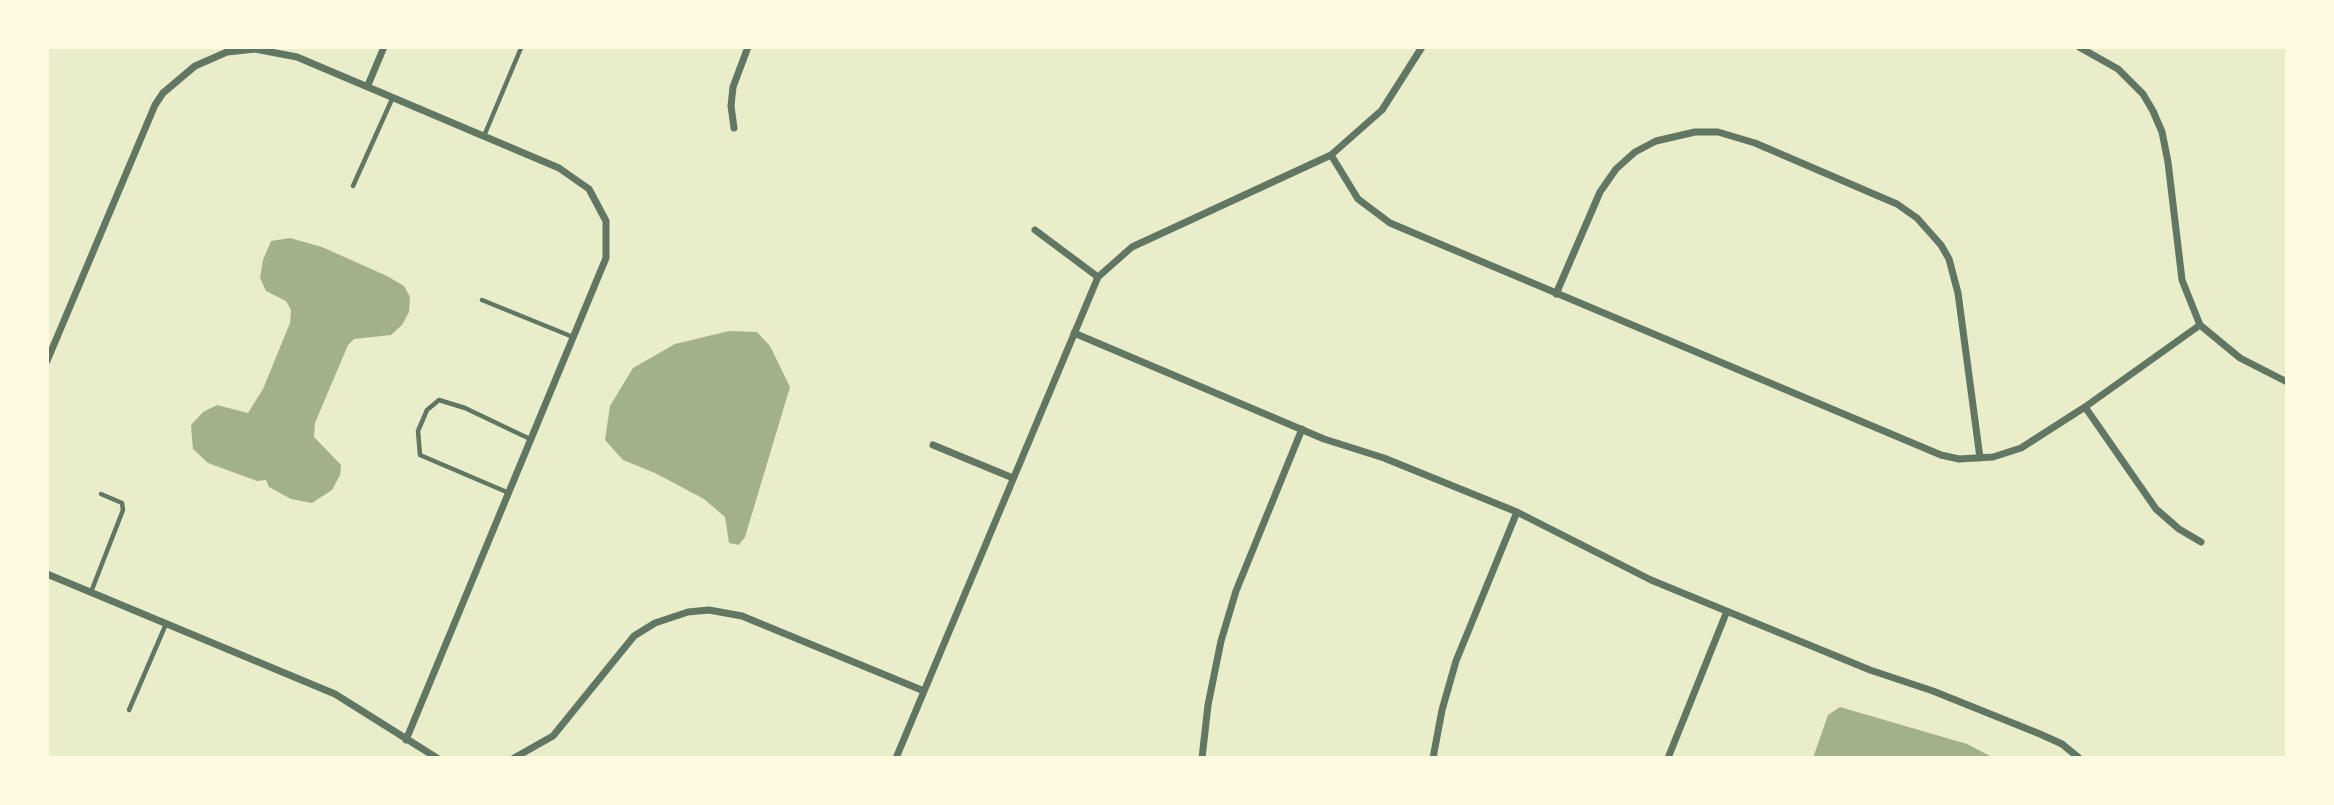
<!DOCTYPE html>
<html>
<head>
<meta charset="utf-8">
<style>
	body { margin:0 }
	#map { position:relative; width:2334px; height:805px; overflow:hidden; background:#e9edc9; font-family:Montserrat,sans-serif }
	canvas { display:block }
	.frame { position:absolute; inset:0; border:49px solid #fefae0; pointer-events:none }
</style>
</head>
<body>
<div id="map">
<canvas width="2334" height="805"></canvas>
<div class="frame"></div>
</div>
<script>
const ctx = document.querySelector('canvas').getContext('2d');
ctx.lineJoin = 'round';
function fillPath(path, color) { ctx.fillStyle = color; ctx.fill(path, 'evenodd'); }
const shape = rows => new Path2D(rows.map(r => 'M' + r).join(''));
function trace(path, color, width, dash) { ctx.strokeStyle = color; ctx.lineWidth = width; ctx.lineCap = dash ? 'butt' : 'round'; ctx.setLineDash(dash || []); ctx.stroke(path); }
const water = shape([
	[290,238,322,247,387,276,404,286,410,297,409,312,402,325,391,335,354,339,348,345,315,423,314,437,341,465,340,475,332,490,312,503,291,499,269,487,266,480,257,481,208,463,193,449,192,438,191,425,203,412,217,405,248,413,263,389,290,323,291,310,286,301,266,291,260,278,263,260,271,241],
	[729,331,757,332,770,346,790,387,745,537,739,545,729,543,725,517,704,499,655,473,623,460,605,440,610,406,633,368,675,344],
	[1840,707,1967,744,1994,758,1813,758,1828,715]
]);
const service = shape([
	[484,136,521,48],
	[353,186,393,97],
	[482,300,573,337],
	[509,493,420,455,418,431,427,410,439,400,465,408,530,439],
	[91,592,123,510,122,503,101,494],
	[129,710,166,624]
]);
const minor = shape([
	[2079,47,2118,69,2143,94,2153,111,2162,132,2168,162,2182,280,2200,325,2240,358,2287,382],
	[368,85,384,47],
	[734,128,731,106,733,87,748,47],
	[1331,155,1358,199,1390,223,1941,455,1959,459,1993,457,2021,448,2085,407,2200,325],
	[1035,230,1098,277],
	[1556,294,1600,192,1616,169,1635,152,1656,141,1695,132,1718,132,1755,143,1897,204,1917,218,1941,245,1949,259,1958,293,1980,458],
	[1074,333,1324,439,1384,458,1517,512,1651,580,1870,670,1933,691,2040,734,2062,744,2079,758],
	[47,361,155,105,163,93,195,66,227,52,255,49,297,57,559,168,589,189,606,221,606,258,406,740],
	[2085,407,2156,509,2179,529,2201,542],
	[933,445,1013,478],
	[47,574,335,694,437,758],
	[514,758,553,736,634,636,655,623,688,612,709,610,742,616,924,691],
	[896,758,1098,277,1132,247,1331,155,1382,110,1422,47],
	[1202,758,1208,705,1221,641,1236,591,1302,429],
	[1433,758,1442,710,1456,661,1517,512],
	[1668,758,1727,611]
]);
fillPath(water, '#a3b18a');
trace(service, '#617663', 4.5);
trace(minor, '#617663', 7);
</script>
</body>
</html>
